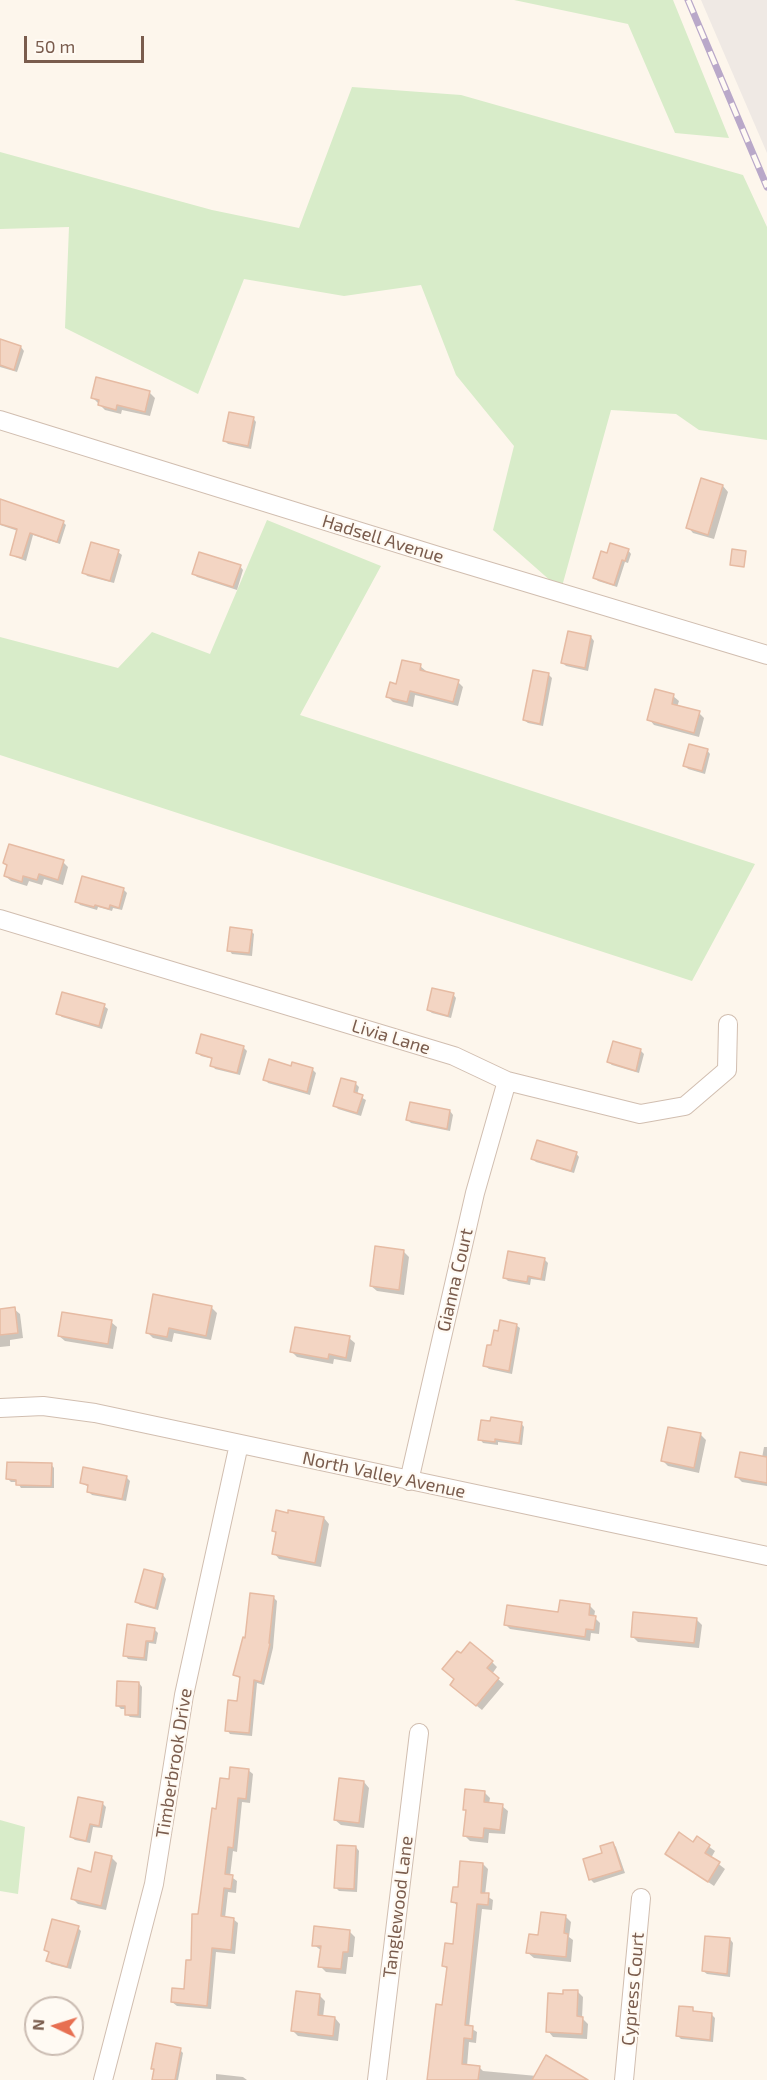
<!DOCTYPE html>
<html>
<head>
<meta charset="utf-8">
<style>
	body { margin:0 }
	#map { position:relative; width:767px; height:2080px; overflow:hidden; background:#fdf6ec; font-family:"Exo 2",sans-serif }
	canvas { display:block }
	.north { position:absolute; left:24px; top:1996px; width:60px; height:60px; box-sizing:border-box; background:#fffaf3; border:2px solid #cabbb1; border-radius:50%; rotate:274deg; font-size:16px; font-weight:700; line-height:24px; text-align:center; color:#7a5c4d }
	.north::after { content:''; display:block; margin:auto; width:21px; height:27px; background:#e76f51; clip-path:polygon(50% 0,100% 100%,50% 72%,0 100%) }
	.scale { position:absolute; left:24px; top:36px; width:120px; height:27px; box-sizing:border-box; border:3px solid #7a5c4d; border-top:0; padding-left:8px; font-size:18px; line-height:21px; white-space:nowrap; color:#7a5c4d; -webkit-text-stroke:4px #fffaf3; paint-order:stroke }
</style>
</head>
<body>
<div id="map">
<canvas width="767" height="2080"></canvas>
<div class="north">N</div>
<div class="scale">50 m</div>
</div>
<script>
const ctx = document.querySelector('canvas').getContext('2d');
ctx.lineJoin = 'round';
function fillPath(path, color) { ctx.fillStyle = color; ctx.fill(path, 'evenodd'); }
const shape = rows => new Path2D(rows.map(r => 'M' + r).join(''));
function trace(path, color, width, dash) { ctx.strokeStyle = color; ctx.lineWidth = width; ctx.lineCap = dash ? 'butt' : 'round'; ctx.setLineDash(dash || []); ctx.stroke(path); }
function write(font, color, halo, rows, align = 'center') {
  ctx.font = font + ' "Exo 2",sans-serif'; ctx.lineWidth = 4.5; ctx.setLineDash([]); ctx.textBaseline = 'middle'; ctx.strokeStyle = halo; ctx.fillStyle = color; for (const [text, x, y, turn = 0] of rows) {
    ctx.save(); ctx.translate(x, y); ctx.rotate((+turn || 0) * Math.PI / 180); ctx.textAlign = isNaN(turn) ? turn : align; if (halo) ctx.strokeText(text, 0, 0); ctx.fillText(text, 0, 0); ctx.restore();
  }
}
const industrial = shape([
	[701,0,767,0,767,153]
]);
const green = shape([
	[514,0,673,0,729,138,675,133,628,24],
	[352,87,461,95,743,175,767,227,767,440,699,430,676,414,611,410,561,590,493,530,514,446,456,375,421,285,344,296,244,279,198,394,65,328,69,227,0,229,0,152,212,210,299,228],
	[267,520,381,566,300,715,755,864,692,981,0,755,0,637,118,668,152,632,210,654],
	[0,1820,25,1827,18,1894,0,1891]
]);
const shadow = shape([
	[0,341,21,347,24,351,17,372,0,367],
	[149,392,155,398,150,416,122,410,121,414,105,410,93,398],
	[253,418,256,422,251,449,228,444,225,441],
	[723,486,728,492,714,539,693,533,688,527],
	[0,501,63,522,66,525,60,544,33,535,26,561,15,557,12,554,18,531,0,525],
	[628,550,631,554,628,563,625,562,617,587,598,581,595,578,608,554],
	[118,552,122,555,114,583,87,576,84,572],
	[240,566,243,570,237,590,197,577,194,574],
	[591,637,594,641,588,671,566,666,563,663],
	[420,666,426,671,425,673,458,682,463,687,458,706,415,695,413,707,393,702,388,697,397,686],
	[534,672,549,675,552,678,543,726,528,723,524,720],
	[673,696,679,701,677,707,699,713,704,718,699,737,654,725,649,719],
	[707,750,710,754,705,774,688,769,684,765],
	[63,862,68,867,63,885,44,879,42,885,29,881,27,886,11,881,5,876,8,866,5,863],
	[123,889,127,893,122,910,113,908,112,911,98,907,97,910,80,905,76,901],
	[251,931,254,934,252,956,232,954,229,950],
	[453,994,456,998,451,1018,432,1013,428,1010],
	[104,1006,108,1009,102,1029,62,1017,58,1014],
	[614,1043,641,1051,644,1054,639,1073,612,1065,608,1062],
	[243,1047,247,1051,240,1075,215,1069,212,1065,213,1059,201,1056,198,1053],
	[292,1067,313,1070,316,1073,310,1095,268,1083,265,1079],
	[356,1084,359,1087,357,1095,366,1100,361,1116,338,1109,334,1105],
	[450,1111,453,1115,450,1131,411,1123,408,1120],
	[576,1153,579,1157,574,1173,536,1162,533,1159],
	[404,1252,409,1257,404,1295,377,1291,371,1286],
	[544,1259,548,1263,545,1281,531,1279,530,1285,508,1281,504,1277],
	[211,1307,217,1313,211,1340,174,1333,172,1342,153,1338,147,1332],
	[14,1309,20,1314,23,1338,10,1340,10,1346,0,1347,0,1310],
	[111,1322,117,1327,113,1349,65,1341,59,1336],
	[516,1325,520,1328,512,1374,489,1369,485,1366,499,1332],
	[349,1338,355,1343,351,1362,334,1359,333,1364,297,1357,292,1352],
	[521,1423,524,1427,522,1445,498,1442,498,1445,483,1443,480,1439],
	[670,1428,701,1435,706,1440,699,1473,668,1466,663,1461],
	[764,1447,767,1447,767,1486,742,1482,737,1477,762,1458],
	[51,1464,54,1468,54,1488,21,1488,17,1482,11,1482,8,1479],
	[126,1477,130,1481,126,1501,92,1495,88,1491,89,1487,81,1483],
	[324,1518,329,1524,321,1567,279,1559,274,1553,277,1534,274,1531],
	[163,1575,166,1579,158,1610,140,1605,137,1602],
	[274,1598,277,1601,273,1648,264,1685,257,1683,252,1736,230,1734,227,1730,239,1703,241,1679,235,1675,247,1640],
	[590,1606,595,1611,594,1617,600,1623,599,1634,591,1633,590,1641,510,1629,505,1624,559,1614],
	[696,1619,702,1625,699,1648,638,1642,632,1636],
	[154,1629,158,1633,156,1644,149,1643,147,1661,128,1659,125,1655],
	[492,1662,497,1667,492,1674,504,1684,482,1710,457,1690],
	[139,1683,142,1687,141,1718,130,1717,126,1714,127,1709,121,1709,118,1706],
	[248,1770,253,1774,250,1803,242,1802,237,1852,233,1851,230,1876,237,1881,236,1893,228,1892,225,1918,233,1919,238,1923,235,1954,216,1952,211,2009,177,2006,172,2002,185,1991,192,1962,218,1811,230,1780],
	[364,1782,369,1788,364,1828,341,1825,335,1820],
	[484,1792,490,1798,489,1804,502,1806,508,1811,505,1834,489,1833,488,1843,470,1841,465,1836,467,1812,464,1809],
	[103,1804,106,1807,102,1828,93,1827,90,1843,75,1840,71,1837],
	[697,1838,715,1851,711,1858,725,1869,714,1886,667,1854,694,1844],
	[613,1843,616,1847,625,1873,594,1883,591,1880,585,1860,604,1854],
	[356,1847,359,1851,357,1892,339,1891,335,1887],
	[112,1858,117,1863,106,1910,78,1904,72,1898],
	[483,1864,488,1869,485,1895,493,1900,492,1910,482,1909,469,2027,477,2032,476,2043,469,2042,467,2066,479,2067,483,2071,580,2080,428,2080,444,2006,448,1970,444,1966,454,1945,458,1907,453,1901,459,1889],
	[565,1916,571,1922,569,1937,573,1940,571,1962,534,1958,528,1953,540,1936],
	[78,1928,81,1931,71,1969,51,1964,48,1960,49,1953,45,1950],
	[349,1931,355,1937,353,1957,348,1957,346,1974,326,1972,320,1966,322,1951,314,1945],
	[730,1939,733,1943,730,1977,707,1974,703,1971],
	[578,1992,583,1997,582,2018,588,2024,587,2039,553,2037,548,2031],
	[319,1995,325,2001,323,2017,335,2018,340,2024,338,2041,298,2036,293,2031],
	[692,2009,697,2013,712,2015,715,2018,713,2042,681,2039,678,2036],
	[180,2050,183,2053,178,2080,153,2080,155,2071,152,2068],
	[216,2074,243,2077,247,2080,216,2080]
]);
const building = shape([
	[0,339,21,346,14,370,0,365,0,339],
	[96,377,150,391,145,412,117,405,116,410,98,405,99,400,91,398,96,377],
	[229,412,254,417,248,446,223,441,229,412],
	[701,478,723,485,708,535,686,528,701,478],
	[0,499,64,521,57,542,30,533,22,558,10,555,17,529,0,524,0,499],
	[91,542,119,550,110,581,82,573,91,542],
	[610,543,629,549,625,561,622,560,614,585,593,578,601,551,607,553,610,543],
	[732,549,746,551,744,567,730,565,732,549],
	[199,552,241,565,233,587,192,574,199,552],
	[568,631,591,636,585,668,561,663,568,631],
	[402,660,421,664,420,670,459,680,453,702,410,691,407,702,386,697,390,682,396,684,402,660],
	[533,670,549,673,540,724,523,720,533,670],
	[655,689,674,694,672,704,700,711,694,733,647,720,655,689],
	[689,744,708,749,702,771,683,766,689,744],
	[9,844,64,860,58,880,39,874,37,880,23,876,22,882,4,876,7,865,3,863,9,844],
	[82,876,124,888,119,908,110,905,109,909,95,905,94,907,75,902,82,876],
	[230,927,252,930,249,953,227,951,230,927],
	[432,988,454,993,448,1016,427,1010,432,988],
	[62,992,105,1004,99,1026,56,1014,62,992],
	[201,1034,244,1046,237,1073,210,1066,212,1058,196,1053,201,1034],
	[613,1041,641,1049,636,1071,607,1062,613,1041],
	[269,1059,291,1066,292,1062,313,1068,307,1092,263,1080,269,1059],
	[341,1078,356,1082,354,1092,363,1095,357,1113,333,1106,341,1078],
	[410,1102,450,1110,447,1129,406,1120,410,1102],
	[537,1140,577,1152,571,1171,531,1159,537,1140],
	[375,1246,404,1250,399,1290,370,1286,375,1246],
	[508,1251,545,1258,541,1279,528,1276,527,1282,503,1278,508,1251],
	[153,1294,212,1306,206,1336,169,1328,167,1337,146,1333,153,1294],
	[15,1307,18,1333,0,1335,0,1309,15,1307],
	[62,1312,112,1320,108,1344,58,1336,62,1312],
	[500,1320,517,1324,509,1371,483,1366,487,1345,491,1345,494,1330,498,1331,500,1320],
	[295,1327,350,1336,346,1358,329,1354,328,1359,290,1352,295,1327],
	[491,1417,522,1422,519,1443,495,1439,495,1442,478,1440,481,1420,490,1421,491,1417],
	[668,1427,701,1433,694,1468,661,1461,668,1427],
	[740,1452,767,1457,767,1483,735,1477,740,1452],
	[7,1462,52,1463,51,1486,16,1485,16,1480,6,1479,7,1462],
	[83,1467,127,1476,122,1499,87,1492,88,1485,80,1483,83,1467],
	[276,1510,288,1513,288,1510,324,1517,315,1563,272,1554,276,1532,272,1531,276,1510],
	[144,1569,163,1574,155,1608,135,1602,144,1569],
	[250,1593,274,1596,269,1643,270,1644,261,1682,254,1680,249,1733,225,1731,228,1700,237,1701,240,1677,233,1675,243,1637,245,1638,250,1593],
	[560,1600,590,1604,589,1615,596,1616,594,1630,586,1629,585,1637,504,1625,507,1605,558,1612,560,1600],
	[633,1612,697,1618,694,1643,631,1637,633,1612],
	[127,1624,155,1628,153,1641,146,1641,144,1658,123,1656,127,1624],
	[470,1642,493,1661,487,1668,499,1678,476,1706,450,1685,454,1679,442,1669,457,1651,461,1653,470,1642],
	[117,1681,139,1682,138,1715,125,1715,125,1706,116,1706,117,1681],
	[230,1767,249,1769,246,1799,238,1798,233,1848,228,1847,225,1874,233,1875,231,1889,224,1888,221,1916,234,1918,231,1950,212,1948,207,2006,171,2002,172,1988,184,1989,186,1960,191,1960,192,1914,198,1914,212,1808,216,1809,220,1778,229,1779,230,1767],
	[339,1778,364,1781,359,1823,334,1820,339,1778],
	[465,1789,485,1791,484,1802,503,1804,500,1830,484,1828,483,1838,463,1836,466,1810,463,1810,465,1789],
	[78,1797,103,1802,99,1826,90,1824,86,1841,70,1837,78,1797],
	[679,1832,693,1842,697,1836,710,1845,705,1853,720,1862,708,1882,665,1854,679,1832],
	[613,1842,622,1870,589,1880,583,1859,602,1853,600,1846,613,1842],
	[337,1845,356,1846,354,1889,334,1888,337,1845],
	[95,1852,112,1856,101,1906,71,1899,78,1868,91,1872,95,1852],
	[460,1861,483,1863,481,1893,489,1893,488,1905,477,1904,465,2025,473,2026,472,2039,464,2038,462,2064,480,2066,478,2080,427,2080,436,2004,442,2005,447,1967,442,1966,445,1943,453,1944,457,1903,451,1902,453,1887,458,1887,460,1861],
	[541,1912,566,1915,564,1933,568,1934,566,1957,526,1953,529,1934,538,1935,541,1912],
	[52,1919,79,1926,67,1967,46,1961,49,1952,44,1950,52,1919],
	[314,1926,350,1930,348,1952,343,1952,341,1969,318,1967,321,1946,312,1946,314,1926],
	[705,1936,730,1938,727,1974,702,1971,705,1936],
	[563,1990,578,1990,577,2016,583,2017,582,2034,546,2032,548,1993,563,1994,563,1990],
	[296,1991,320,1994,318,2015,335,2017,333,2036,291,2031,296,1991],
	[679,2006,693,2007,693,2011,712,2013,710,2040,676,2036,679,2006],
	[156,2043,181,2048,175,2080,152,2080,154,2069,151,2069,156,2043],
	[546,2055,588,2080,532,2080,546,2055]
]);
const minor = shape([
	[0,420,445,558,767,655],
	[0,919,454,1056,507,1081,640,1114,685,1106,727,1070,728,1024],
	[0,1408,43,1406,95,1413,767,1556],
	[409,1481,475,1193,507,1081],
	[103,2080,154,1884,184,1695,239,1444],
	[377,2080,419,1733],
	[624,2080,641,1898]
]);
const rail = shape([
	[688,0,767,187]
]);
const streetNames = [
	["Hadsell Avenue",383,539,17],
	["Livia Lane",391,1037,17],
	["Gianna Court",455,1280,-77],
	["North Valley Avenue",384,1475,12],
	["Timberbrook Drive",174,1763,-81],
	["Tanglewood Lane",398,1907,-83],
	["Cypress Court",633,1989,-85]
];
fillPath(industrial, '#efe9e4');
fillPath(green, '#d8ecc9');
fillPath(shadow, '#0003');
fillPath(building, '#f3d5c3');
trace(building, '#e6bba3', 1.5);
trace(minor, '#d1beb0', 20);
trace(minor, '#fff', 18);
trace(rail, '#b9a8c9', 7);
trace(rail, '#fffaf3', 4.5, [14]);
write('18px', '#7a5c4d', '#fffaf3', streetNames);
</script>
</body>
</html>
